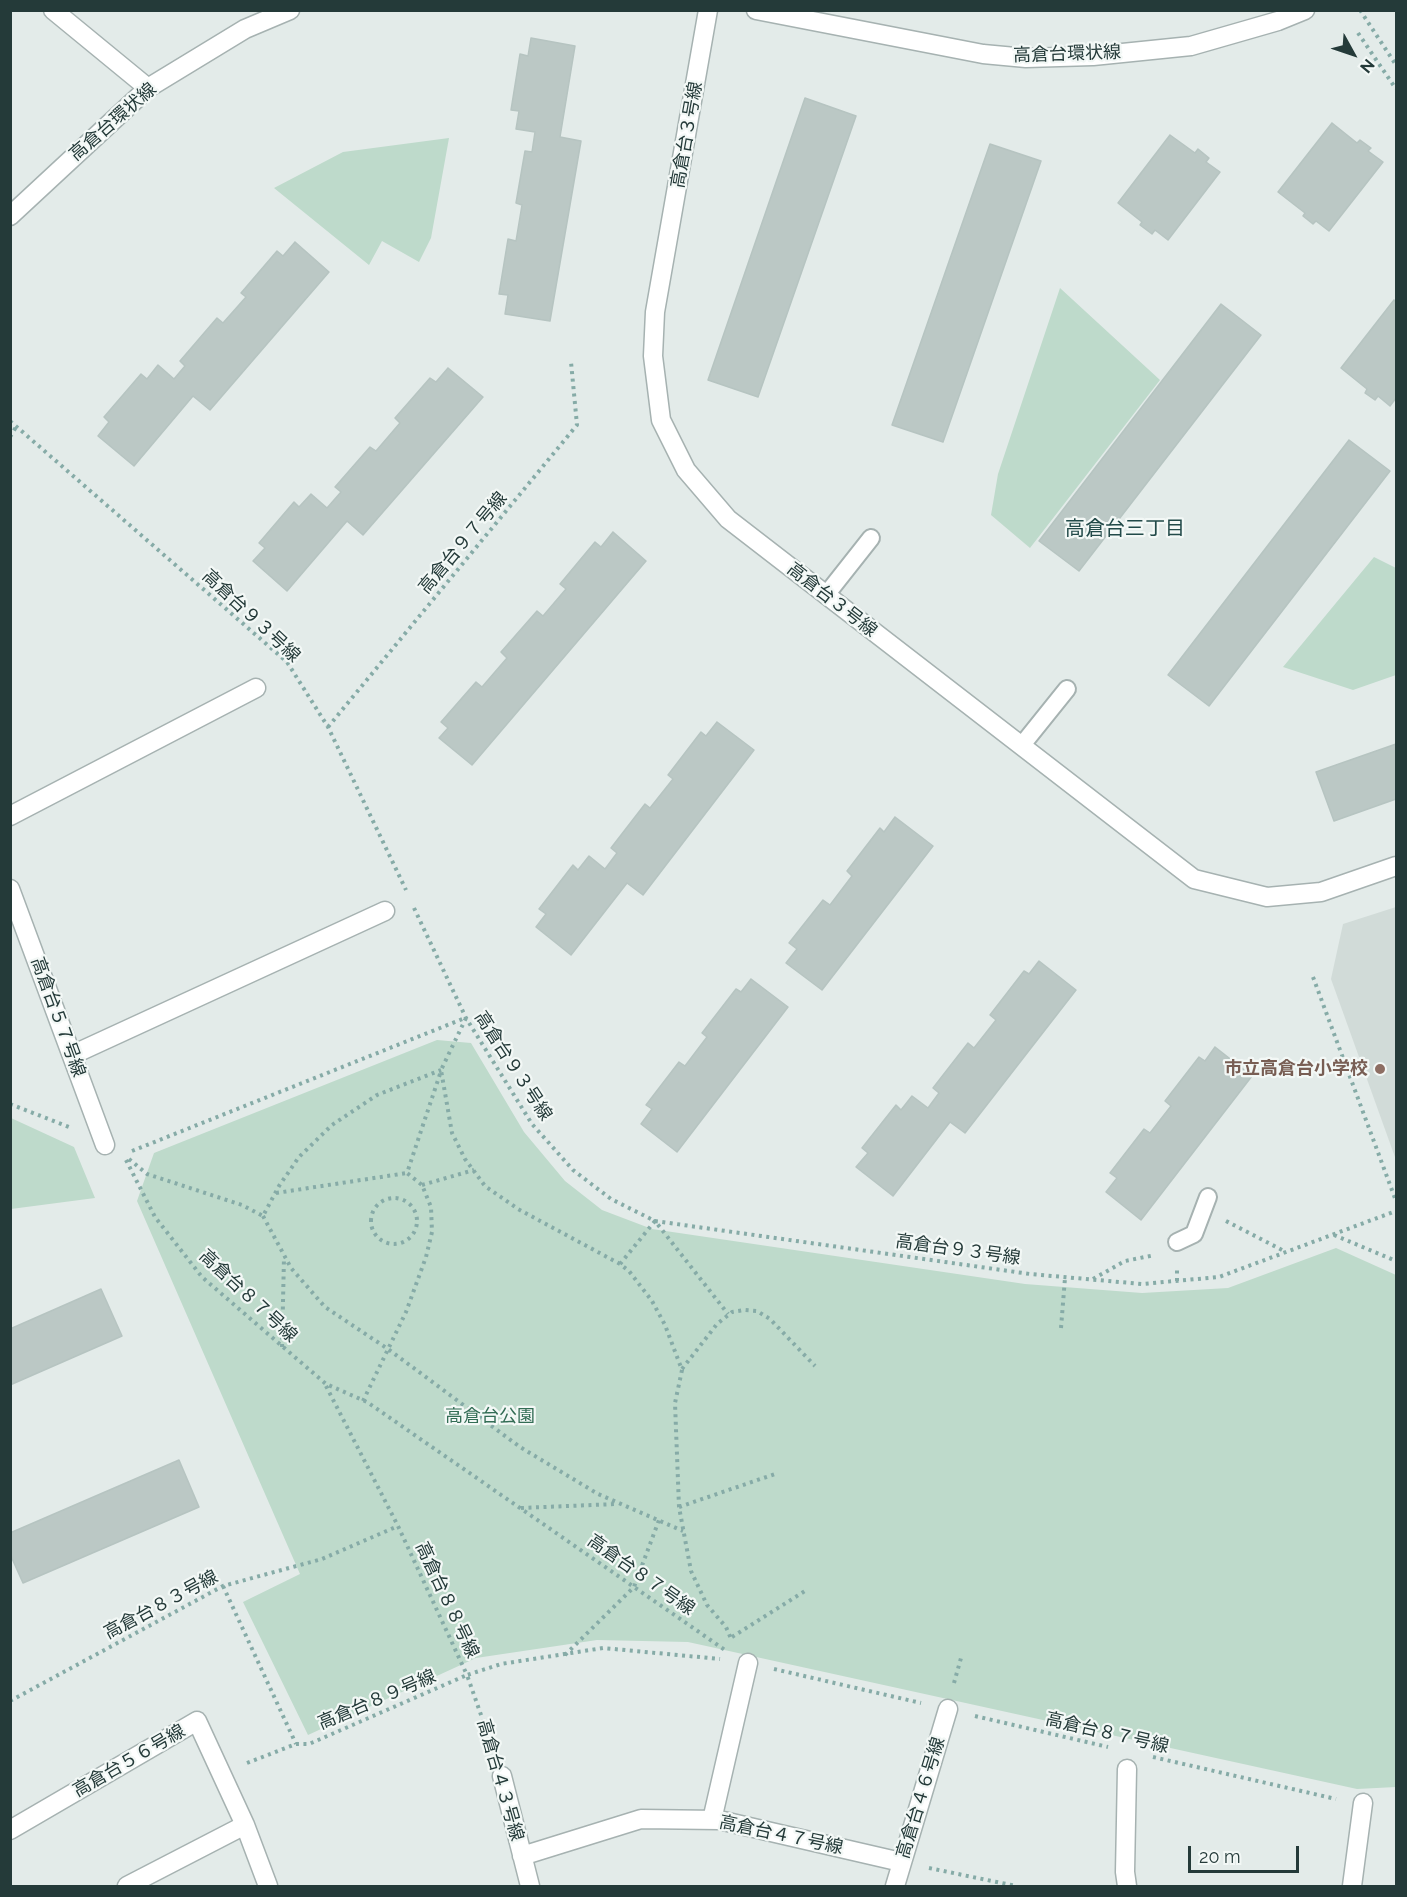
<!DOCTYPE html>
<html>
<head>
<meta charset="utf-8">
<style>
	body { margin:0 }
	#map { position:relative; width:1407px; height:1897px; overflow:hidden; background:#e3ebe9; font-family:Raleway,sans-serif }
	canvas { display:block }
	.frame { position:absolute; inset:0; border:12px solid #243a39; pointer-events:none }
	.north { position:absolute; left:1323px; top:24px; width:60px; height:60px; -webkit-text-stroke:4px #f3f8f6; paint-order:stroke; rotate:130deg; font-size:16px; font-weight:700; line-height:24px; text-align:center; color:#243a39 }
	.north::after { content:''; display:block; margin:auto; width:21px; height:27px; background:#243a39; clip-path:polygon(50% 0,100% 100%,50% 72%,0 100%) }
	.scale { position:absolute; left:1188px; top:1846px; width:111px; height:27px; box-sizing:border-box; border:3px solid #243a39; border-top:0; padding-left:8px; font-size:18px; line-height:21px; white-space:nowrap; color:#243a39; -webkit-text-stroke:4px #f3f8f6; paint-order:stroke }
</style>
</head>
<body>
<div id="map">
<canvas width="1407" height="1897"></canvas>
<div class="frame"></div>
<div class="north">N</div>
<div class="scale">20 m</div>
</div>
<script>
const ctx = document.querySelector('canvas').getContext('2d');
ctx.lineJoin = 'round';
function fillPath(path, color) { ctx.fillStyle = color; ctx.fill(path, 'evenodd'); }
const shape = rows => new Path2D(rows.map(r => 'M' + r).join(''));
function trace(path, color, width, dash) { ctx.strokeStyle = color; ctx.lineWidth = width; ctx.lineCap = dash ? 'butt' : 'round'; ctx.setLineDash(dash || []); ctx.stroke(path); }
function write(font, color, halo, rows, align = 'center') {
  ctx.font = font + ' Raleway,"Noto Sans JP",sans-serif'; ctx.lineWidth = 4.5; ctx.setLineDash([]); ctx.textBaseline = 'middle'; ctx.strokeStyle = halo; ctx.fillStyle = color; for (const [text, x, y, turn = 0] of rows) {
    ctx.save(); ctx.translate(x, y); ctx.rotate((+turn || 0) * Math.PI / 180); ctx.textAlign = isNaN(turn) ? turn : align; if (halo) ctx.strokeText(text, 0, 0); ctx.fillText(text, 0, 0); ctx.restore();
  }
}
const built = shape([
	[1396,907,1396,1160,1331,979,1343,924]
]);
const green = shape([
	[449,138,431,238,419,262,382,241,369,265,274,188,343,152],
	[1060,288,1160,380,1030,548,991,515,998,474],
	[1374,557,1396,568,1396,675,1353,690,1283,667],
	[437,1040,471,1043,524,1132,565,1181,602,1210,652,1229,1025,1284,1142,1293,1228,1288,1336,1248,1396,1275,1396,1787,1357,1789,688,1642,597,1640,476,1658,308,1735,243,1602,300,1574,137,1201,154,1153],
	[11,1118,74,1147,95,1198,11,1209]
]);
const building = shape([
	[531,38,575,46,560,137,581,141,550,321,505,314,508,295,499,294,508,239,516,241,522,205,516,203,525,151,532,152,535,132,516,129,519,111,511,110,520,54,528,56,531,38],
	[805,98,856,116,758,397,708,380,805,98],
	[1332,123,1357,143,1360,140,1371,148,1368,151,1383,162,1329,231,1316,221,1313,224,1303,216,1305,213,1278,192,1332,123],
	[1170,135,1195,153,1198,149,1209,158,1206,162,1220,172,1168,240,1155,230,1152,234,1140,225,1142,222,1118,203,1170,135],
	[990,144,1041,161,943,442,892,425,990,144],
	[295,242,329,272,210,410,193,396,134,466,98,436,109,422,104,417,141,374,147,379,158,365,174,379,185,366,180,361,217,318,223,323,246,297,241,293,277,251,283,256,295,242],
	[1394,300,1396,302,1396,398,1390,406,1378,396,1375,400,1365,393,1367,389,1341,368,1394,300],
	[1221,304,1261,335,1079,571,1039,541,1221,304],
	[448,368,483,397,363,535,347,521,287,591,253,561,265,548,259,543,294,502,299,507,311,494,327,508,341,492,335,487,370,447,376,451,400,423,395,418,430,378,436,382,448,368],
	[1349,440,1390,471,1209,706,1168,675,1349,440],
	[613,532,646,561,472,765,439,738,448,728,441,722,476,682,482,687,507,658,501,652,537,611,543,616,566,589,560,584,595,542,601,547,613,532],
	[717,722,754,750,643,895,627,883,571,955,536,927,546,914,539,909,573,865,578,870,589,856,605,869,617,853,611,848,645,804,650,808,673,779,668,775,701,732,706,736,717,722],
	[1396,744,1396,799,1334,821,1316,772,1396,744],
	[895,817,933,846,822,990,786,963,797,949,789,943,823,900,830,905,852,876,847,871,880,828,884,832,895,817],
	[1039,961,1076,990,965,1133,950,1122,893,1196,856,1167,868,1153,862,1148,896,1105,901,1110,912,1096,928,1108,939,1093,933,1088,968,1043,974,1048,996,1020,990,1015,1024,971,1029,974,1039,961],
	[751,979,788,1007,677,1152,641,1124,652,1109,646,1105,679,1062,685,1066,707,1037,702,1033,736,989,741,992,751,979],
	[1215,1047,1252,1076,1141,1220,1106,1192,1117,1178,1110,1173,1144,1129,1150,1133,1171,1106,1165,1101,1199,1057,1205,1061,1215,1047],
	[101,1289,122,1336,10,1385,10,1329,101,1289],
	[179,1460,199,1507,23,1583,10,1554,10,1533,179,1460]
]);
const path = shape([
	[1360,10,1396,65],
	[1358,33,1396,89],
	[10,421,287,662,328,727,406,890],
	[10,437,16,427],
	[328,727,577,425,571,362],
	[414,908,466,1018,532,1124,573,1170,611,1199,655,1221,1030,1274,1142,1284,1219,1277,1396,1211],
	[1313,977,1396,1201],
	[466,1018,441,1070,452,1133,465,1159,485,1186,518,1209,620,1264,629,1271,652,1301,665,1325,682,1370,675,1403,679,1507,691,1571,707,1605,726,1627,732,1641],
	[10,1104,69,1127],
	[132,1151,465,1018],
	[129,1159,147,1174,242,1205,263,1216,279,1186,299,1157,332,1125,377,1095,441,1070],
	[126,1160,155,1217,202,1277,326,1384,367,1402,725,1650],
	[422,1185,474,1170],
	[276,1193,407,1173],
	'371 1221a23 23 0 1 1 46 0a23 23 0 1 1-46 0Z',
	[263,1216,291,1268,325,1307,388,1349,520,1447,598,1494,683,1531],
	[1226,1221,1286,1252],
	[1334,1235,1396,1261],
	[620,1264,655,1221,728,1314],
	[1093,1279,1125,1261,1155,1255],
	[1177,1281,1177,1267],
	[1061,1328,1065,1278],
	[282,1347,284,1257],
	[682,1369,717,1324,732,1312,745,1310,757,1311,770,1319,815,1366],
	[326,1386,398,1526,467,1675,501,1664,603,1648,720,1659],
	[363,1401,406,1312,426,1257,432,1232,431,1207,422,1185,407,1173,441,1071],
	[679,1507,775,1474],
	[521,1508,616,1504],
	[223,1586,296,1744],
	[732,1637,805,1591],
	[565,1655,634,1587,659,1520],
	[774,1669,921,1703],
	[954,1683,961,1658],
	[10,1701,223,1586,322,1559,398,1526],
	[975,1716,1108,1747],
	[1153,1757,1336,1799],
	[247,1763,296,1744,309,1744,467,1675,493,1749],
	[929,1868,1016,1886]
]);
const service = shape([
	[826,595,871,538],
	[1022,745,1067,689],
	[1177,1242,1194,1234,1208,1197]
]);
const minor = shape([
	[53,10,148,88],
	[10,816,256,688],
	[10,889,105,1145],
	[72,1055,385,911],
	[502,1776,530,1886],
	[712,1820,748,1663],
	[10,1830,197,1721,245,1825],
	[522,1856,641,1819,719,1820,901,1862],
	[127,1886,245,1825,268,1886],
	[895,1886,948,1709],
	[1127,1886,1125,1872,1127,1769],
	[1352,1886,1363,1803]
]);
const tertiary = shape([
	[708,10,655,312,653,356,661,420,686,470,728,519,1194,879,1267,897,1321,892,1396,866],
	[756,10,983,54,1026,58,1093,56,1191,46,1278,21,1305,10],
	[10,216,148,88,245,29,290,10]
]);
const markers = [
	[1380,1069,6,"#8d6e63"]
];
const streetNames = [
	["高倉台環状線",1067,54,-2],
	["高倉台環状線",113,122,-41],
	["高倉台３号線",687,135,-80],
	["高倉台９７号線",463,543,-50],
	["高倉台３号線",832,600,38],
	["高倉台９３号線",251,616,43],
	["高倉台５７号線",58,1017,70],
	["高倉台９３号線",513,1066,57],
	["高倉台９３号線",958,1250,8],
	["高倉台８７号線",248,1296,43],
	["高倉台８７号線",641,1575,35],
	["高倉台８８号線",447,1600,65],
	["高倉台８３号線",161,1605,-28],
	["高倉台８９号線",377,1700,-23],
	["高倉台８７号線",1107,1733,13],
	["高倉台５６号線",129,1761,-30],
	["高倉台４３号線",500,1780,74],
	["高倉台４６号線",921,1798,-73],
	["高倉台４７号線",781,1835,12]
];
const educationNames = [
	["市立高倉台小学校",1368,1069]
];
const parkNames = [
	["高倉台公園",490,1417]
];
const neighbourhoodNames = [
	["高倉台三丁目",1125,529]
];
fillPath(built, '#d1dbd8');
fillPath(green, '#bedacb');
fillPath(building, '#bbc8c5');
trace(building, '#b6c4c1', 1.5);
trace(service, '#a6b2b1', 20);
trace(minor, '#a6b2b1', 21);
trace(tertiary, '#a6b2b1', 21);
trace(path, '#86aba7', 4, [3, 4.5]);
trace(service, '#fff', 16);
trace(minor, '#fff', 18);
trace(tertiary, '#fff', 18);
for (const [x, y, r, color] of markers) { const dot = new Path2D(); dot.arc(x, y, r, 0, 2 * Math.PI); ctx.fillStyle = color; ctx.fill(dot); trace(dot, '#f3f8f6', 2); }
write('18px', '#243a39', '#f3f8f6', streetNames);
write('bold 18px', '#785e54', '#f3f8f6', educationNames, 'right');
write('18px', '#336d55', '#f3f8f6', parkNames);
write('20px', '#224a49', '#f3f8f6', neighbourhoodNames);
</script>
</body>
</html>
